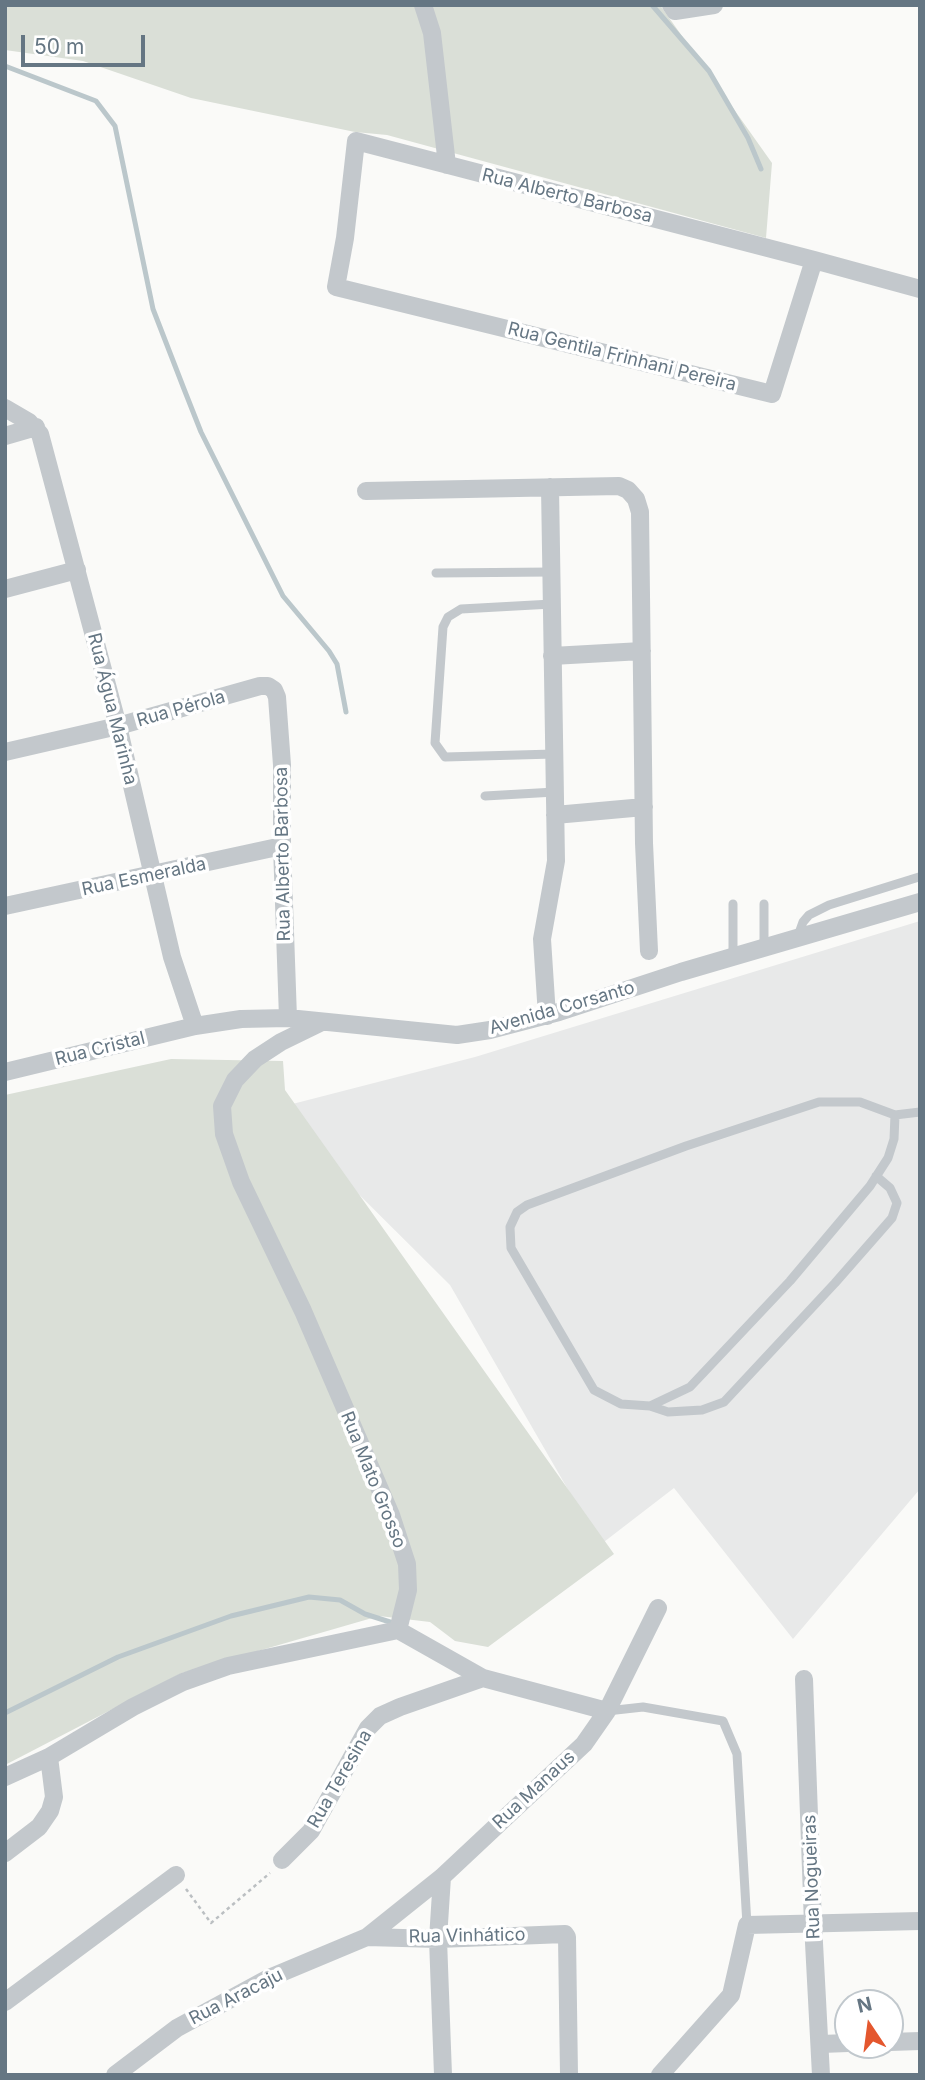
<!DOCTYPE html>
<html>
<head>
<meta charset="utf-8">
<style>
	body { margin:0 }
	#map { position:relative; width:925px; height:2080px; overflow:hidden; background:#fafaf8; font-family:Inter,sans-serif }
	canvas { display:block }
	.frame { position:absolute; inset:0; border:7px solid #657683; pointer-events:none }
	.north { position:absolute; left:834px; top:1989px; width:70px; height:70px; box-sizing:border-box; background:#fff; border:2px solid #c1c8cd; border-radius:50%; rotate:347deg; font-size:19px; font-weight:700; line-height:28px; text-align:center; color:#657683 }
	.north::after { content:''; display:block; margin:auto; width:24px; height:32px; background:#e4572e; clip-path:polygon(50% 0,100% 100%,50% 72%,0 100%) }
	.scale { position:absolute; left:21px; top:35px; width:124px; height:32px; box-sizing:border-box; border:4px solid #657683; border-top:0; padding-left:9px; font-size:21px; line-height:24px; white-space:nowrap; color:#657683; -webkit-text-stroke:5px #fff; paint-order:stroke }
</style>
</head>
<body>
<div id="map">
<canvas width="925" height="2080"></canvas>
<div class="frame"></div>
<div class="north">N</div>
<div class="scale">50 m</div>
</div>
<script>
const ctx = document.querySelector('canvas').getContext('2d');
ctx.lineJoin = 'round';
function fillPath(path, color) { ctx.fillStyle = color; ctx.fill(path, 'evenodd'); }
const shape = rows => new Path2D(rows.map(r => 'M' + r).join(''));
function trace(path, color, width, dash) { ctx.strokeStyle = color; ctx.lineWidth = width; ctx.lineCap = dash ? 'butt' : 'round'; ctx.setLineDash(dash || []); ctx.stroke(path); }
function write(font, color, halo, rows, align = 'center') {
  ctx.font = font + ' Inter,sans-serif'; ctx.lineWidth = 7; ctx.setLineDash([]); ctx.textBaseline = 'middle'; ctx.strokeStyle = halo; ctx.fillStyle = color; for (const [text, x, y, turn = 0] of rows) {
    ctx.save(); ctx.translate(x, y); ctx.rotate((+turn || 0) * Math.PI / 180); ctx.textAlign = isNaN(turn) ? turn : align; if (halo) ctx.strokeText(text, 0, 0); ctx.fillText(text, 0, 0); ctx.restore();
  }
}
const built = shape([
	[920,921,920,1489,793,1639,674,1488,600,1545,450,1285,273,1109,475,1057]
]);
const green = shape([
	[5,5,660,5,772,163,766,238,387,135,355,132,191,98,83,61,5,50],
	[171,1059,283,1061,285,1090,614,1554,488,1647,455,1641,430,1622,379,1616,182,1673,5,1765,5,1095]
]);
const stream = shape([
	[652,5,709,71,748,138,761,169],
	[5,66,96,101,115,126,153,309,184,389,201,432,283,596,329,651,337,664,346,712],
	[5,1713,118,1657,231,1616,309,1597,340,1600,365,1614,390,1622]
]);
const path = shape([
	[186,1889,211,1923,270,1873]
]);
const lane = shape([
	[436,573,551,572],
	[552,604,461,609,448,617,443,627,435,743,445,757,554,754],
	[485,796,555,792],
	[764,904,764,947],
	[798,936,803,922,809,915,829,905,919,877],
	[733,957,733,904],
	[895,1115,894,1139,888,1158,870,1186,790,1281,690,1387,650,1406,621,1404,594,1390,511,1248,510,1227,517,1212,527,1205,686,1146,819,1102,860,1102,895,1115,920,1112],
	[650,1406,668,1412,702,1410,724,1402,835,1283,892,1218,897,1203,890,1188,876,1176],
	[607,1711,643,1707,723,1721,737,1754,747,1925]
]);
const street = shape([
	[423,5,432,33,447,165],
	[671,5,675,11,714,5],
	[814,260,772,394,336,287,345,238,356,141,814,260,920,289],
	[5,408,29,422,40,434,118,726,172,957,195,1026],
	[5,436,36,427],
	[366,491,619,486,628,490,636,499,640,512,644,843,649,951],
	[5,589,77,570],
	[552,656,642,651],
	[5,752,118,726,260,686,268,686,274,690,277,697,282,765,282,846,288,1018],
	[555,815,644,807],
	[5,906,282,846],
	[547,1016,542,939,556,861,550,487],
	[322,1022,281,1042,255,1059,235,1080,222,1106,224,1134,241,1182,303,1311,391,1515,407,1564,408,1590,398,1630],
	[5,1072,195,1026,241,1019,288,1018,457,1035,490,1030,559,1012,681,972,920,902],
	[398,1630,483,1678,607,1711],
	[804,1679,813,1924,821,2075],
	[5,1777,49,1757,133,1707,183,1682,228,1666,398,1630],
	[5,1853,39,1827,50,1811,54,1797,49,1757],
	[282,1860,311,1831,368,1728,380,1716,400,1707,483,1678],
	[442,1877,438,1939,443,2075],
	[367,1937,438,1939,565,1934,567,1937,569,2075],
	[5,2002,176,1875],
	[890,2042,920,2041],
	[821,2044,848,2043],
	[115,2075,177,2028,269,1978,367,1937,442,1877,584,1744,607,1711,658,1608],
	[660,2075,731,1995,747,1925,920,1921]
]);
const streetNames = [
	["Rua Alberto Barbosa",567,196,14],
	["Rua Gentila Frinhani Pereira",622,357,14],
	["Rua Água Marinha",112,709,76],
	["Rua Pérola",181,709,-16],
	["Rua Alberto Barbosa",283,854,-91],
	["Rua Esmeralda",144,877,-12],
	["Avenida Corsanto",562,1008,-16],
	["Rua Cristal",100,1049,-14],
	["Rua Mato Grosso",373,1480,68],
	["Rua Teresina",340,1779,-60],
	["Rua Manaus",534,1790,-43],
	["Rua Nogueiras",812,1877,-92],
	["Rua Vinhático",467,1936,-1],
	["Rua Aracaju",236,1997,-27]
];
fillPath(built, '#e8e9e9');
fillPath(green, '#dadfd7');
trace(stream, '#bbc7cb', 5);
trace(path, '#bbbfc2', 2.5, [3.5, 3.5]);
trace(lane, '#c3c8cc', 9);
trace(street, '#c3c8cc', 18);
write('18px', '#657683', '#fff', streetNames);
</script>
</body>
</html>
